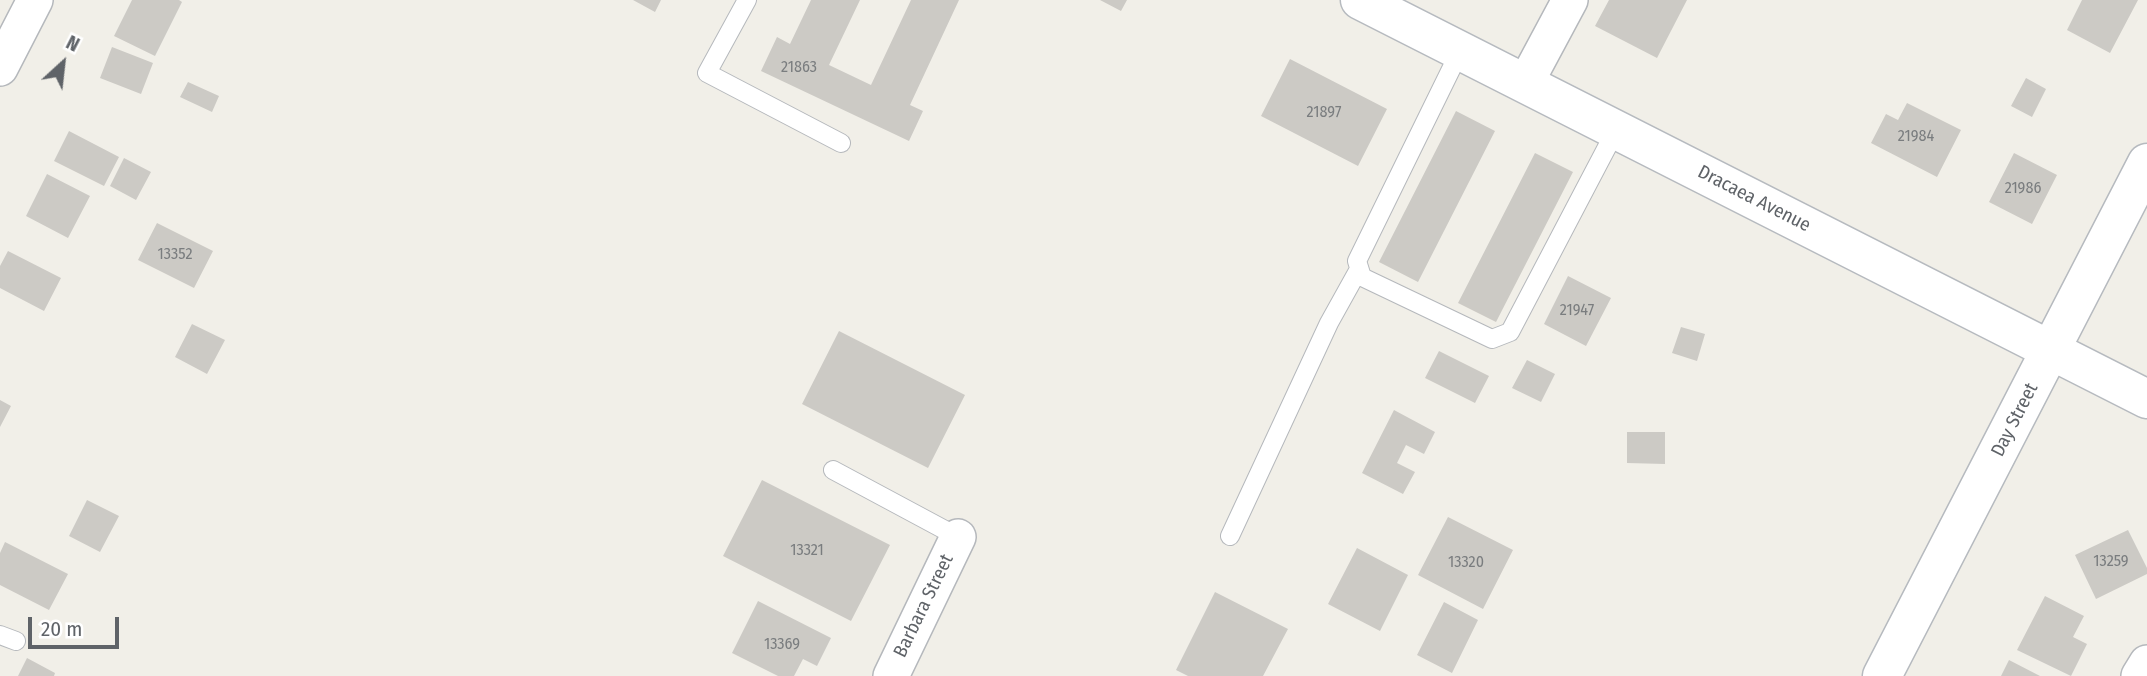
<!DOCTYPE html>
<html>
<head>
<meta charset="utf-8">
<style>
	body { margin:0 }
	#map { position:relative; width:2147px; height:676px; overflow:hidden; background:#f1efe8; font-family:"Fira Sans Condensed",sans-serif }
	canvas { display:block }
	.north { position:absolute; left:28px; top:28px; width:70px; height:70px; -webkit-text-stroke:5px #fff; paint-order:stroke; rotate:27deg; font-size:19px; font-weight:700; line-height:28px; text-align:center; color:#5f6368 }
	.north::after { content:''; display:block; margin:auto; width:24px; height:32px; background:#5f6368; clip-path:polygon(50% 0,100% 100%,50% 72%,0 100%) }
	.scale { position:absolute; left:28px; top:617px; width:91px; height:32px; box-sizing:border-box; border:4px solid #5f6368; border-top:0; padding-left:9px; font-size:21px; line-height:24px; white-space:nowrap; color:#5f6368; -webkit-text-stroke:5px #fff; paint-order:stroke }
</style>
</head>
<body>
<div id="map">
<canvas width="2147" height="676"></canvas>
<div class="north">N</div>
<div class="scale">20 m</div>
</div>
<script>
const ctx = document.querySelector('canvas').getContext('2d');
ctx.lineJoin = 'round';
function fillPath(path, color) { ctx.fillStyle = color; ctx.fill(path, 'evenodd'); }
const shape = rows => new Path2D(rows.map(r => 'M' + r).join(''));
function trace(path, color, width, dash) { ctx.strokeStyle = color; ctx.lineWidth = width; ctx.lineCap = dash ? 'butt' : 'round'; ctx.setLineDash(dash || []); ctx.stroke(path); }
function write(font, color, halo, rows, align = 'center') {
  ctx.font = font + ' "Fira Sans Condensed",sans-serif'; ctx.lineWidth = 7; ctx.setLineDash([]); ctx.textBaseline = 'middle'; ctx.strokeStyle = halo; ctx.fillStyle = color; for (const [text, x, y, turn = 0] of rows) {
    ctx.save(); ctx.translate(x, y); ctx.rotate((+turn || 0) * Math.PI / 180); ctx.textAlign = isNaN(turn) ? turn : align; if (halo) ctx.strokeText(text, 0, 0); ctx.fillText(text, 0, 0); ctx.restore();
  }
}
const building = shape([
	[132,0,179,0,182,2,155,56,114,36],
	[633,0,661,0,655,12],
	[811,0,860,0,829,65,871,85,911,0,959,0,910,105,923,111,909,141,761,71,777,37,790,44],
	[1100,0,1127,0,1121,11],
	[1609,0,1687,0,1657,58,1595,26],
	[2082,0,2138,0,2110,53,2067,30],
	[112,47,153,63,141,94,100,78],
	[1290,59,1387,109,1358,166,1261,116],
	[2026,78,2046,89,2032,117,2011,106],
	[188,82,219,96,212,112,180,97],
	[1907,103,1961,130,1937,177,1871,143,1886,114,1898,120],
	[1456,111,1495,131,1418,282,1379,262],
	[69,131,119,157,104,186,54,161],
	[1535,153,1573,172,1496,322,1458,303],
	[2014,153,2057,175,2032,224,1989,202],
	[124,158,151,172,136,200,110,186],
	[47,174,90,196,68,238,26,216],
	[157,223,213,251,194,288,138,260],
	[8,251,61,278,44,311,0,288,0,266],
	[1568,276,1611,298,1586,346,1544,324],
	[192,324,225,340,207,374,175,357],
	[1681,327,1705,334,1697,361,1672,353],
	[839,331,965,395,928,468,802,404],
	[1439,351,1489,376,1475,403,1425,378],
	[1527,360,1555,374,1541,402,1512,388],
	[0,400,11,406,0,427],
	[1394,410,1435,432,1424,454,1406,445,1397,463,1415,472,1403,494,1362,473],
	[1627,432,1665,432,1665,464,1627,463],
	[762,480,890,545,851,621,723,556],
	[87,500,119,516,100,552,69,536],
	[1448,517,1513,550,1483,609,1418,575],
	[2128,530,2147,568,2147,574,2096,599,2075,555],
	[5,542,68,574,49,610,0,585,0,553],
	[1357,548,1408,575,1380,631,1328,604],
	[1215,592,1288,629,1263,676,1188,676,1176,670],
	[2045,596,2084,616,2073,637,2087,644,2071,676,2017,650],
	[758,601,831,638,817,666,803,659,794,676,778,676,732,653],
	[1444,602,1478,620,1452,673,1417,655],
	[27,658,55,673,54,676,18,676],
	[2009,660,2040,676,2001,676]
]);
const lane = shape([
	[747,0,707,73,841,143],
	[1460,51,1357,261,1362,277,1492,339,1510,332,1616,130],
	[833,470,958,537],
	[1230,536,1329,323,1359,269],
	[0,635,16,641]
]);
const street = shape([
	[0,68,35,0],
	[1525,84,1570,0],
	[891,676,958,537],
	[2139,676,2147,663]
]);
const secondary = shape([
	[1360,0,2147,399],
	[1882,676,2147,163]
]);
const numberNames = [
	["21863",799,68],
	["21897",1324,113],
	["21984",1916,137],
	["21986",2023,189],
	["13352",175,255],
	["21947",1577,311],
	["13321",807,551],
	["13259",2111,562],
	["13320",1466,563],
	["13369",782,645]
];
const streetNames = [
	["Dracaea Avenue",1754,199,27],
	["Day Street",2015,420,-63],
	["Barbara Street",924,606,-64]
];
fillPath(building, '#cccac5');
trace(lane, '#b5b8bc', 20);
trace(street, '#b5b8bc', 38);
trace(secondary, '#b6babf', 41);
trace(lane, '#fff', 18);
trace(street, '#fff', 35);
trace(secondary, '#fff', 38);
write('16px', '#7a7d7f', null, numberNames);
write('19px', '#5f6368', '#fff', streetNames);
</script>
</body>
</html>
